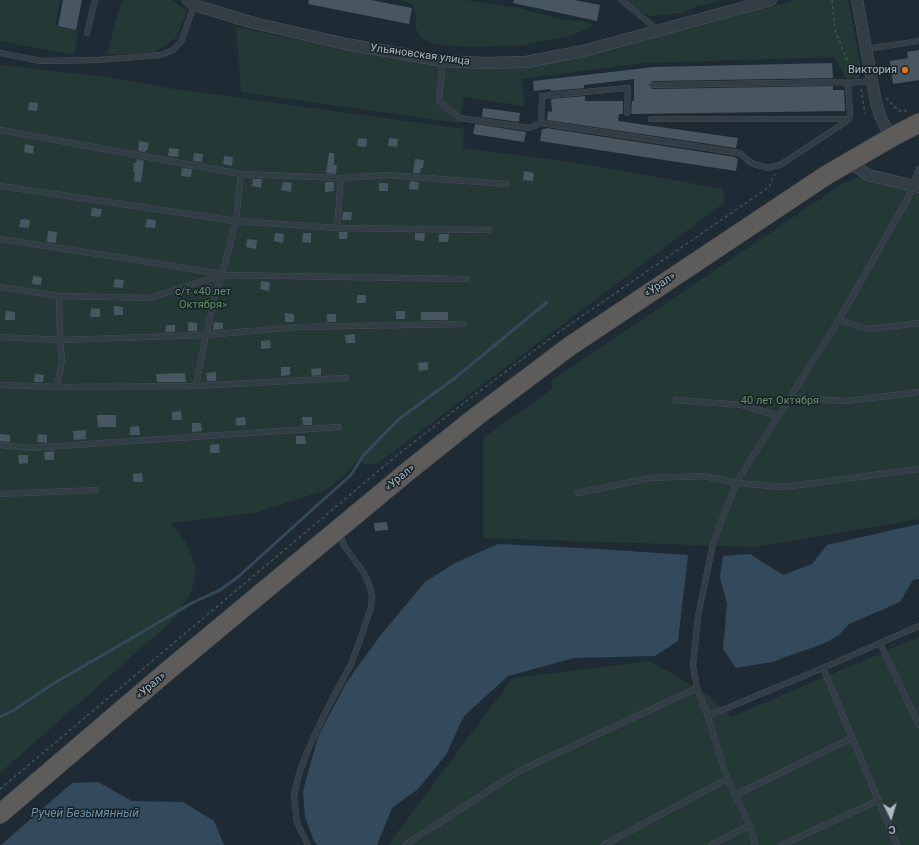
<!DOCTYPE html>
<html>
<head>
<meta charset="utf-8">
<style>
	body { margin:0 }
	#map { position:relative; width:919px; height:845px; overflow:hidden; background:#1f2b34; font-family:Roboto,sans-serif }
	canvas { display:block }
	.north { position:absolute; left:871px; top:797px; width:40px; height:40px; -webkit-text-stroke:3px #182229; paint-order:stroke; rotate:175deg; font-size:11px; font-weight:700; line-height:16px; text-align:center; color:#acb8c2 }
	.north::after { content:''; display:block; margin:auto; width:14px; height:18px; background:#acb8c2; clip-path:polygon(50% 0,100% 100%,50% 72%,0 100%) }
</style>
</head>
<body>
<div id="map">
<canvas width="919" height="845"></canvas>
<div class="north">С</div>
</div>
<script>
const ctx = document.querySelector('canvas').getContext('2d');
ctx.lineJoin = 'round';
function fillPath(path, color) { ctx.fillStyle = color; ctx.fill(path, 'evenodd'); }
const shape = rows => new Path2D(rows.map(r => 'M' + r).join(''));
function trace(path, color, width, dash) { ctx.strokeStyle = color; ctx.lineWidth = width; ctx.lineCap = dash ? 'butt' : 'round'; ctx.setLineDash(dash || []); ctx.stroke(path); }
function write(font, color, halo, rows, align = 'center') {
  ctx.font = font + ' Roboto,sans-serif'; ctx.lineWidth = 3; ctx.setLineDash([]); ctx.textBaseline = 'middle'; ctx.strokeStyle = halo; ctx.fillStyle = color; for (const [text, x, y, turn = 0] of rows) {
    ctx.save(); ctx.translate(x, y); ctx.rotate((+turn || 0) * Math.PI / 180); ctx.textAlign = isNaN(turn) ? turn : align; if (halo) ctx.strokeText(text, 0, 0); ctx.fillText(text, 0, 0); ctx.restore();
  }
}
const green = shape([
	[0,0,60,0,55,26,78,31,74,55,0,41],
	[122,0,172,0,187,11,176,38,155,52,107,55,115,23],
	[400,0,465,0,518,8,564,20,582,21,593,24,593,26,573,35,523,45,469,47,443,45,430,43,419,36,416,28,416,16,414,7,411,4],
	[625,0,725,0,697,6,683,13,650,16,635,8],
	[796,0,848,0,862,73,859,78,847,80,834,57,644,63,522,79,524,106,464,97,459,123,241,92,236,27,372,55,431,64,522,66,619,47],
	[0,65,107,77,168,88,464,129,463,148,578,163,723,189,725,202,378,463,364,465,360,458,342,478,325,490,258,512,171,523,188,546,196,568,192,591,175,618,0,773],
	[857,177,919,192,919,519,756,547,483,538,483,438,552,389,552,380,847,181,848,183],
	[919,637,919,845,388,845,513,678,650,661,707,694,731,717]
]);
const water = shape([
	[919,524,919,579,913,580,900,602,849,624,839,635,825,643,772,662,736,668,723,649,727,604,720,577,723,556,750,554,783,575,812,564,827,545],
	[498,544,600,549,688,555,678,641,655,656,574,658,508,676,464,716,446,755,418,789,392,808,377,845,317,845,314,841,305,817,303,791,318,737,346,683,380,636,425,582,455,563],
	[98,782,132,801,183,802,214,821,224,845,1,845,72,783]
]);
const stream = shape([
	[0,717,14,710,51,685,192,603,220,590,238,577,324,499,351,475,363,456,399,419,455,378,547,302]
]);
const building = shape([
	[63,0,82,0,76,30,58,26],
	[309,0,371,0,412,8,409,24,308,4],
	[514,0,574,0,600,5,597,21,513,3],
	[919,50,919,80,893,84,890,61,908,58,907,52],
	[832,63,833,78,653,81,650,83,649,85,651,88,653,89,833,86,833,90,844,90,845,111,631,114,632,101,634,101,634,79,584,85,584,88,551,91,550,89,534,91,533,81,654,67],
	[585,96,585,101,623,101,623,114,619,114,618,121,738,138,736,148,547,120,548,111,552,112,551,99],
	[29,102,38,103,37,111,28,110],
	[483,108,520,113,519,122,482,117],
	[475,124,526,132,524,142,473,134],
	[546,128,735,157,735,158,738,159,736,171,540,141,542,129,545,129],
	[358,138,367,139,366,147,357,146],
	[389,138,398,139,397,147,388,146],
	[139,141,149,143,147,151,145,151,145,152,138,151],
	[25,144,34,146,33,154,24,152],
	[169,148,179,149,178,157,168,156],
	[194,153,203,154,202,162,193,161],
	[329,153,334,153,334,165,337,165,336,174,326,173],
	[224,156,233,157,232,166,223,164],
	[137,159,144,161,141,182,134,181,135,172,133,171,134,163,136,163],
	[415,159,424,160,423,168,421,168,420,173,413,173],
	[182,168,192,169,191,177,181,176],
	[524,171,534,173,533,181,523,180],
	[253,179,262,179,261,188,252,186],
	[410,181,419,182,418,190,409,189],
	[283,182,292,183,291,192,281,190],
	[325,182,334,182,334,191,325,192],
	[379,183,388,183,388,191,379,191],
	[92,208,102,209,100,217,91,216],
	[343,212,352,212,351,220,342,220],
	[21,219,30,220,29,228,19,227],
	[147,219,156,220,155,228,145,227],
	[48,231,57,232,56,243,47,242],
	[339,232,348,232,347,239,339,239],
	[275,233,284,234,283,243,274,241],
	[303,233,311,233,311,243,302,242],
	[415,233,425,233,424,241,415,240],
	[439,234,449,234,448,242,439,242],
	[247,239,257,240,256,249,246,247],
	[33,276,42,277,41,285,32,284],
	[115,279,124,280,123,288,113,287],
	[261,281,270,282,269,291,260,289],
	[357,295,366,295,366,303,357,303],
	[114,306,123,307,123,315,114,315],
	[91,308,100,309,100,317,90,317],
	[6,311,15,312,15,320,5,320],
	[396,311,405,311,405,319,396,319],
	[421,312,448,312,448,320,421,320],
	[285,313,294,314,294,322,285,322],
	[327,314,336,314,336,322,327,322],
	[188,322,197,323,197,331,188,331],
	[214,322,223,323,223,329,213,330],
	[166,325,175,325,175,332,165,332],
	[355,334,355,343,346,343,345,335],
	[270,340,271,348,261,349,261,341],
	[428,362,428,370,419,371,418,363],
	[281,367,290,367,290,375,281,376],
	[321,368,321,375,312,376,311,369],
	[216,372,216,381,207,381,206,373],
	[185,373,186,382,157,382,156,374],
	[35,374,44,375,43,382,34,382],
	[181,411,182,420,172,420,172,412],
	[97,415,116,415,116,427,98,427],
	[245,417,246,425,236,426,236,418],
	[302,417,312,417,312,425,303,425],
	[192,423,201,423,202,431,192,432],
	[139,426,140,435,130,435,130,427],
	[86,430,86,439,74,440,73,431],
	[0,434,10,435,10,442,0,441],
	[38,434,47,435,47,443,37,442],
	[296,436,305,436,306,444,296,444],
	[219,444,220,453,210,453,210,445],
	[54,451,54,460,45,460,44,452],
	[18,455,28,455,28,463,19,464],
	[142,473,143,482,133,482,133,474],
	[387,522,388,530,375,531,374,523]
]);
const path = shape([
	[832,0,835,30,844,53,854,74],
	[861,89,865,114],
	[886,98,899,111,905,110,907,113],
	[0,789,395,457,465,402,559,332,769,187,775,174]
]);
const service = shape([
	[621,0,658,30],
	[87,33,95,0],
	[866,49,919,41],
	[0,53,41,61,98,60,161,55,173,50,181,42,195,3],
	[443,61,439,101,460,118,530,128,541,123,740,153,751,163,768,168,780,165,838,127,849,119,850,114,848,83,840,82,653,85],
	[848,83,871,81],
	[651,119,849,119],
	[541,123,542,96,628,88,627,113],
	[0,130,241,174,341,178,387,175,506,184],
	[0,186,236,221,337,228,489,230],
	[337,228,341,178],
	[0,239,124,258,221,274],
	[0,287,59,296,150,298,222,275,467,279],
	[839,320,868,329,919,323],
	[0,337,60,340,206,335,297,327,463,324],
	[0,385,57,387,196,386,346,378],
	[196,386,206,335,216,292,222,275,236,221,241,174],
	[57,387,62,361,60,340,59,296],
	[790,398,847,401,919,392],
	[676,400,742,405,779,416],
	[0,445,30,448,339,427],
	[578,493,650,478,704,476,736,483,784,487,919,469],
	[0,494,96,490],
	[880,643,919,725],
	[823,668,897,845],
	[708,716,823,668,919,626],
	[735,795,852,738],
	[308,845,297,823,294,796,299,774,309,747,328,707,352,662,371,608,372,595,369,584,364,573,344,546,342,540,342,532],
	[405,845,519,771,697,688],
	[604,845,727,779],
	[711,845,750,825],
	[755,845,750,825,727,779,708,716,702,702,697,688,693,666,698,616,713,544,736,483,839,320,908,198,919,169],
	[782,845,879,800]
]);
const minor = shape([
	[188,0,194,5,254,23,346,44,443,61,485,63,526,62,583,51,771,0],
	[857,0,876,102,880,116,886,128],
	[844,165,854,165,868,175,919,187]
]);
const trunk = shape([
	[0,814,165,673,407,472,477,416,570,346,825,176,892,137,919,123]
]);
const markers = [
	[905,70,4,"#e8710a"]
];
const streetNames = [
	["Ульяновская улица",420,55,8],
	["«Урал»",660,285,-34],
	["«Урал»",400,478,-40],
	["«Урал»",151,686,-40]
];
const poiNames = [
	["Виктория",897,70]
];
const parkNames = [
	["с/т «40 лет",203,292],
	["Октября»",203,305],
	["40 лет Октября",780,401]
];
const waterNames = [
	["Ручей Безымянный",85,814]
];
fillPath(green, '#243936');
fillPath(water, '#324a5c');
trace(stream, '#324a5c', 3);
fillPath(building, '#475660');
trace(service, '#4d5860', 6);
trace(minor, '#4d5860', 12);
trace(trunk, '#3d484f', 20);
trace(path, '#405453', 1.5, [3, 3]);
trace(service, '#323d45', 5.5);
trace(minor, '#323d45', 11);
trace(trunk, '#5e5c5a', 19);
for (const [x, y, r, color] of markers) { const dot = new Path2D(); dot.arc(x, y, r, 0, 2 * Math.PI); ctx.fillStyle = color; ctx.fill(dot); trace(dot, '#182229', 1.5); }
write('11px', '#acb8c2', '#182229', streetNames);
write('11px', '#acb8c2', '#182229', poiNames, 'right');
write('11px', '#659268', '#182229', parkNames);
write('italic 12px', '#6d8fa6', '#182229', waterNames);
</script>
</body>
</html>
